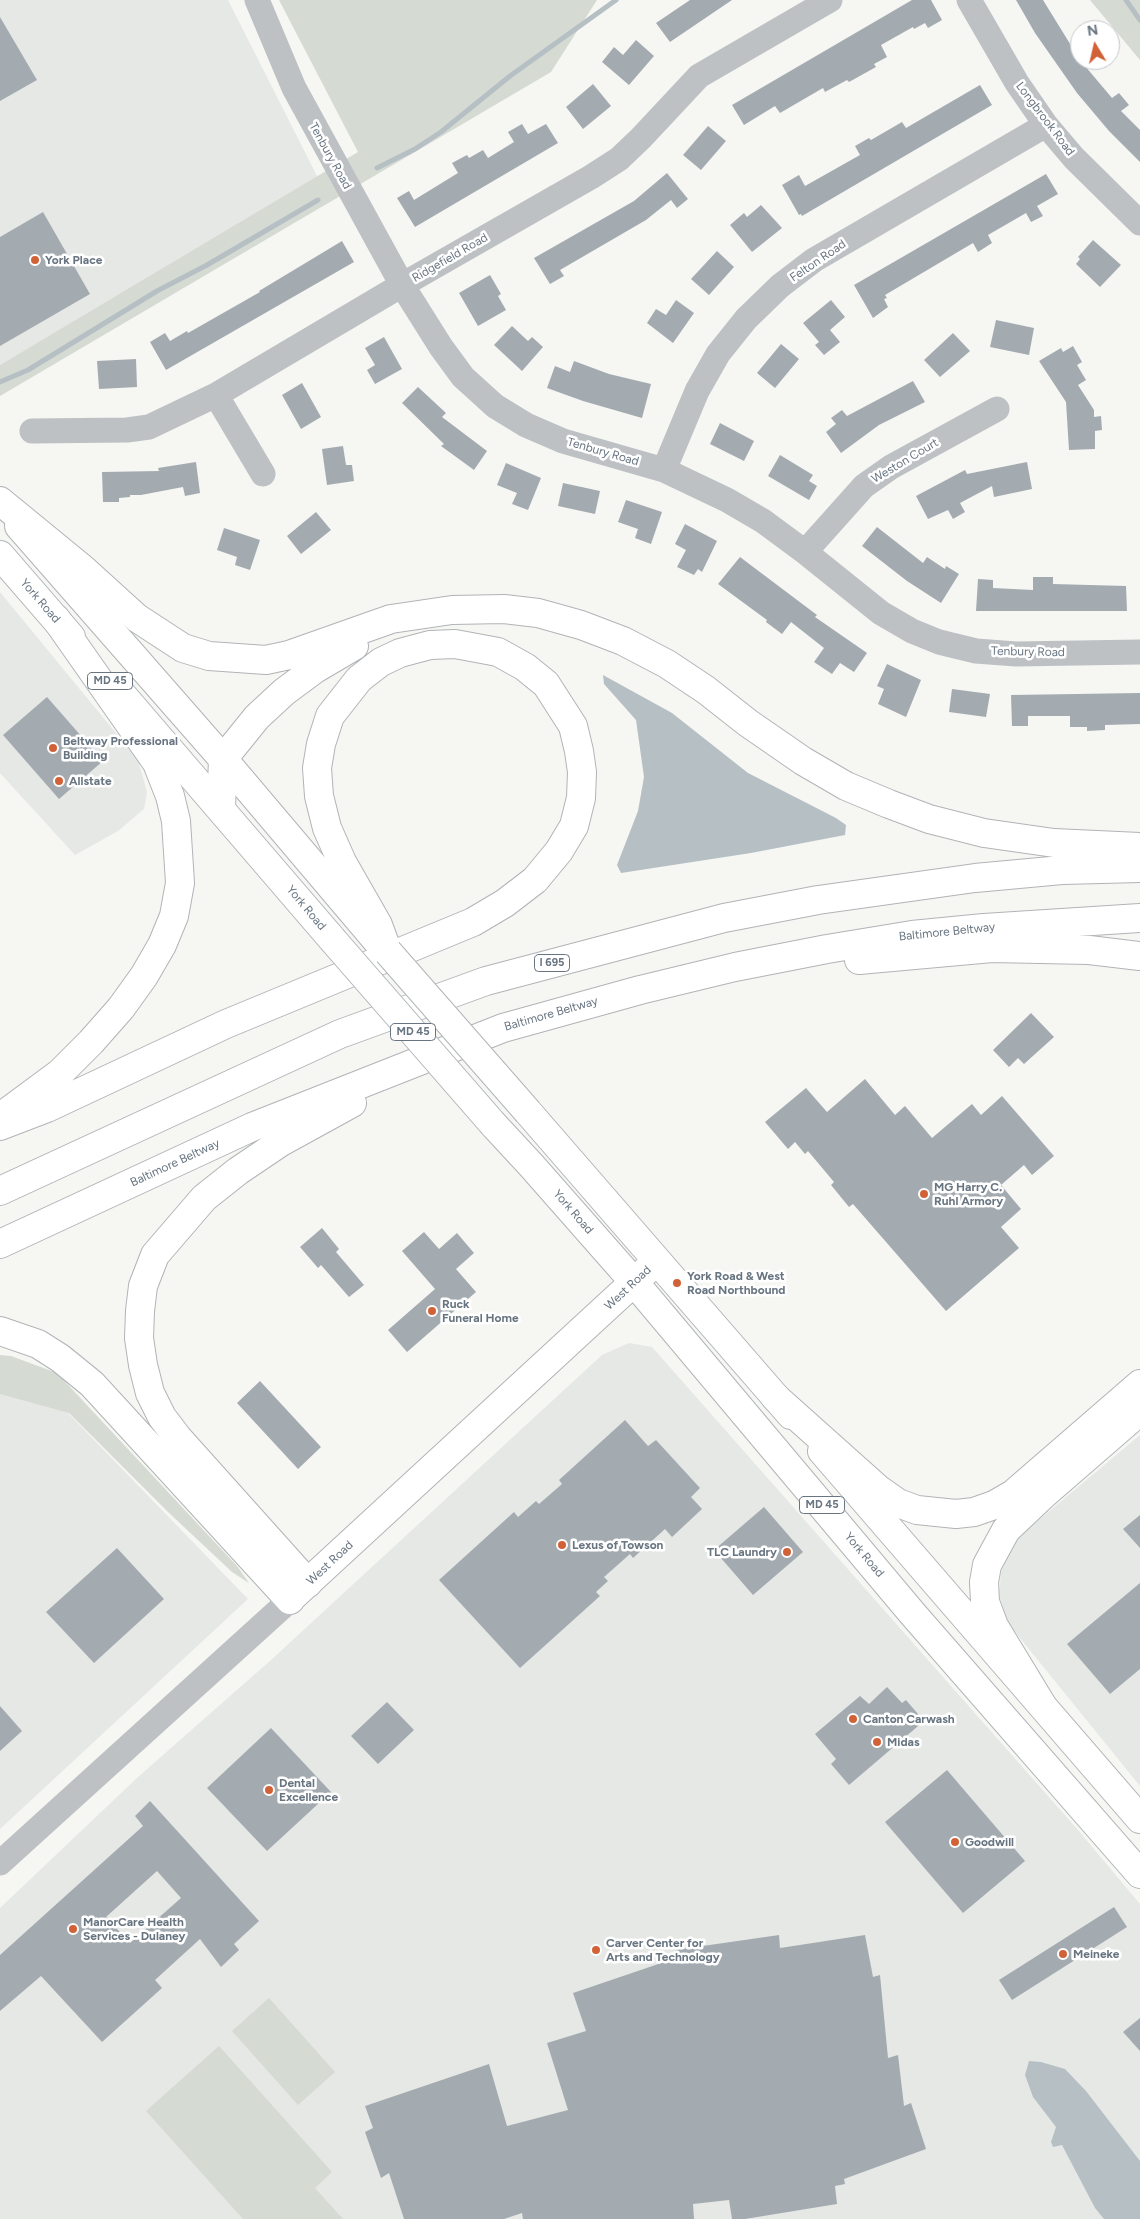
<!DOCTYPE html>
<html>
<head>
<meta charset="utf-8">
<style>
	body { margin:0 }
	#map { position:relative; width:1140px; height:2219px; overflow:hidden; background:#f6f6f3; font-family:Figtree,sans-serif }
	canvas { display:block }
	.north { position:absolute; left:1070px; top:20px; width:50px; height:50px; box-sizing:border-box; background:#fff; border:1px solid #c3c8cd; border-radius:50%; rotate:351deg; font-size:14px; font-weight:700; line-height:20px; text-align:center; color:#687581 }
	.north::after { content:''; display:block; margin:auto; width:18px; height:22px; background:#d16238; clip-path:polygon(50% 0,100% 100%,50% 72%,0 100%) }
</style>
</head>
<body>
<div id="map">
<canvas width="1140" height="2219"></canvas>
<div class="north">N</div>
</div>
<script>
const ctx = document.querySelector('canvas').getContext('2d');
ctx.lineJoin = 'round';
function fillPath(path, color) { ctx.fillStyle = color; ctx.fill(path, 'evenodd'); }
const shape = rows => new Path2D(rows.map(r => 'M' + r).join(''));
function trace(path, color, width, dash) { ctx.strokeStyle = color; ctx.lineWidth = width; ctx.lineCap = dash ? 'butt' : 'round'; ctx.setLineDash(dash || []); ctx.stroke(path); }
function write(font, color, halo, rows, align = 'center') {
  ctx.font = font + ' Figtree,sans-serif'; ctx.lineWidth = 5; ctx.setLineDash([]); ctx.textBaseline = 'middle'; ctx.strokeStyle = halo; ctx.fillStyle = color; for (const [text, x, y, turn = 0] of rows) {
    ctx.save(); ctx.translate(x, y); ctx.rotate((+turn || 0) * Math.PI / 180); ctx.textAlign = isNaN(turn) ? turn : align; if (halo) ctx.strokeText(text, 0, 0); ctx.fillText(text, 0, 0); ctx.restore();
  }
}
const built = shape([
	[0,0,228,0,318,178,0,365],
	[0,592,138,760,147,792,144,809,118,831,75,855,0,773],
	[629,1343,652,1347,1078,1830,1140,1904,1140,2219,0,2219,0,1908,138,1777,271,1660,602,1355],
	[0,1390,66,1411,248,1599,0,1829],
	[1140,1435,1140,1786,1007,1622,999,1594,1001,1573,1009,1545]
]);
const green = shape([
	[279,0,597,0,551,72,0,396,0,365,358,152],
	[1090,0,1140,0,1140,60],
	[0,1355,11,1356,57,1373,237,1566,249,1583,232,1572,167,1511,69,1413,0,1394],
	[269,1998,335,2072,298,2105,232,2031],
	[219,2046,332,2172,315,2188,343,2219,243,2219,146,2111]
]);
const water = shape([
	[603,675,672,713,748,773,836,818,846,825,845,835,751,853,621,873,617,865,638,811,644,777,636,720,604,684],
	[1029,2061,1041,2062,1065,2069,1086,2091,1140,2161,1140,2219,1104,2219,1095,2208,1062,2145,1053,2147,1051,2142,1056,2127,1033,2097,1025,2075]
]);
const stream = shape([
	[1126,0,1140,20],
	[377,168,415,149,441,132,510,76,616,0],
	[0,382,28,370,157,291,207,265,318,200]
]);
const building = shape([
	[690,0,732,0,670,42,656,23],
	[912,0,931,0,942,20,928,28,925,23,914,29,913,27,881,45,887,57,874,64,876,67,849,82,847,80,825,92,823,88,780,113,775,106,744,125,732,105],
	[1016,0,1043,0,1080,60,1112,98,1119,93,1129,105,1121,111,1140,130,1140,162,1109,131,1077,93,1035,33],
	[0,17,37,80,0,101],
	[636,40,654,56,629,85,602,62,614,47,623,55],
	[593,84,611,106,583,129,566,107],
	[980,85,992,105,802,216,801,214,799,215,782,185,799,175,805,186,860,155,855,146,869,138,871,140,902,122,906,128],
	[522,124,528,134,546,124,558,143,415,227,397,198,409,191,414,200,458,173,452,163,467,155,469,158,483,150,488,158,514,142,508,132],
	[708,126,726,141,701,170,683,155],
	[667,173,688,199,677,208,671,200,646,220,560,270,564,276,550,284,534,258,634,201],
	[1046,174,1058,194,1037,206,1043,216,1031,222,1026,213,988,235,992,243,978,252,973,243,885,295,887,298,884,299,888,307,873,318,854,285],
	[761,205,782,228,752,252,730,225,744,213,747,217],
	[43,212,90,294,0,346,0,237],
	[1093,240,1121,265,1100,287,1076,264,1080,259,1078,257],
	[342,241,354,262,166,370,150,342,165,333,170,341,187,331,188,333,260,292,259,291],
	[717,251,734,267,709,295,691,279],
	[490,275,501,294,498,296,506,310,478,326,459,293],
	[676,300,694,313,673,343,647,323,656,309,666,315],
	[831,300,845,317,830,330,840,342,824,355,815,345,819,342,803,323],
	[996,320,1034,328,1029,355,990,347],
	[512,326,528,341,532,337,543,347,522,371,494,345],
	[953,333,970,351,940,377,924,360],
	[384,337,402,369,375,384,367,370,375,365,365,348],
	[781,344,799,359,775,388,757,373],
	[1073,346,1082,362,1077,365,1086,380,1078,385,1094,410,1094,417,1101,416,1102,430,1095,431,1095,449,1069,450,1066,402,1039,361,1061,348,1063,352],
	[136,359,137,387,99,389,97,361],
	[574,361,609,374,651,384,642,418,583,401,547,388,555,366,570,372],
	[913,381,925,402,879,425,841,453,826,432,836,424,831,418,842,410,847,416],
	[302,383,321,417,301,429,282,395],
	[418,387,446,413,442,417,487,451,474,470,441,446,444,444,402,403],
	[720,423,754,441,744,461,710,444],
	[343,446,346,465,352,465,354,481,327,485,322,449],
	[780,455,813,475,809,481,817,486,809,500,768,476],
	[196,462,200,493,185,496,183,487,141,495,130,495,130,497,119,498,119,502,103,502,102,472,159,471,158,468],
	[1027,462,1032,489,994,497,992,486,960,503,965,512,953,519,948,510,928,519,916,496,965,470,967,474],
	[506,463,541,478,528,510,512,504,517,493,497,485],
	[563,483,600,491,595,514,558,506],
	[626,500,662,512,651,544,635,538,638,529,618,522],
	[316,512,331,530,301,554,287,536],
	[685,524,717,541,702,572,698,569,694,575,677,567,686,550,675,544],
	[877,527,923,563,927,557,945,569,946,566,959,574,941,603,907,581,862,546],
	[224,528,260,540,250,570,235,565,237,557,217,550],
	[740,557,817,615,815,617,867,653,854,672,840,663,832,674,814,662,824,648,791,622,782,634,766,622,767,620,718,584],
	[1033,577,1053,577,1053,584,1126,586,1127,611,976,611,978,579,993,580,993,588,1033,590],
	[887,664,921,680,906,717,878,704,884,689,877,686],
	[952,689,990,694,986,717,949,712],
	[1140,693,1140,724,1105,725,1105,730,1087,731,1087,727,1070,727,1070,716,1028,716,1028,726,1012,726,1011,695],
	[47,697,103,761,59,799,3,735],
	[1031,1013,1054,1037,1024,1064,1018,1058,1009,1067,993,1050],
	[865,1079,895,1115,905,1106,932,1138,972,1104,981,1115,1002,1096,1054,1156,1032,1175,1024,1165,1001,1185,1021,1209,1001,1227,1019,1248,946,1311,853,1204,849,1207,831,1185,834,1182,808,1151,805,1154,795,1142,788,1149,765,1122,806,1088,827,1112],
	[322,1228,339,1249,336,1252,364,1285,349,1297,321,1265,318,1268,300,1247],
	[424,1232,439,1249,457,1233,474,1253,456,1269,476,1292,407,1352,388,1330,435,1289,402,1251],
	[260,1381,321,1447,298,1469,237,1403],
	[625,1420,648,1446,656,1440,700,1488,691,1497,702,1509,672,1537,665,1529,633,1558,630,1554,604,1577,608,1581,596,1592,600,1596,520,1668,439,1580,514,1512,518,1517,536,1501,539,1504,562,1484,559,1480],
	[764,1507,803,1552,753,1595,714,1550],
	[1140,1515,1140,1548,1123,1529],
	[117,1548,164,1599,94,1663,46,1612],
	[1140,1583,1140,1669,1110,1694,1067,1644],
	[887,1687,902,1703,906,1700,924,1721,849,1785,831,1764,836,1759,815,1734,860,1696,869,1704],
	[387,1702,414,1730,378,1764,351,1736],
	[0,1706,22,1731,0,1751],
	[271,1728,331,1792,267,1851,207,1788],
	[947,1770,1025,1861,963,1913,885,1822],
	[150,1801,259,1921,234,1944,239,1950,221,1967,200,1939,155,1980,162,1988,102,2042,41,1976,0,2011,0,1955,143,1826,135,1816],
	[157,1871,181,1898,130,1943,106,1917],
	[1114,1907,1127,1927,1012,2000,999,1980],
	[779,1935,780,1948,865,1935,873,1977,880,1975,888,2058,898,2055,904,2106,911,2103,926,2149,844,2179,845,2184,835,2186,837,2204,745,2219,732,2219,729,2200,693,2204,694,2219,523,2219,522,2213,504,2219,404,2219,389,2173,381,2178,365,2132,373,2128,365,2106,489,2064,507,2126,568,2110,547,2043,586,2031,573,1993,676,1958,675,1950],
	[1140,2018,1140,2051,1123,2032]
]);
const minor = shape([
	[257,0,294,88,402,285,441,347,463,377,495,406,526,425,563,441,664,470,727,500,763,521,805,552,881,613,912,631,939,642,976,651,1016,654,1140,652],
	[969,0,1017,83,1046,125,1074,158,1140,223],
	[216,395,263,474],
	[32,431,127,430,149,427,216,395,402,285,591,177,619,159,641,138,699,76,830,0],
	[664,470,697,391,718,354,746,319,780,286,814,260,1046,125],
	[805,552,864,486,891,467,997,409],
	[0,1863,290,1600]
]);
const major = shape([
	[19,526,223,759,383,948],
	[0,555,71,637],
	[118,690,332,939],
	[528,1112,791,1415],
	[493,1124,531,1165,634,1282,912,1613,1140,1874],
	[822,1451,1140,1819],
	[291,1598,647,1270]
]);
const highway = shape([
	[0,501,83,569,137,618,183,648,209,656,266,660,289,655,391,619,452,610,504,609,538,613,581,625,623,641,667,664,706,690,748,723,803,761,846,786,889,804,929,819,984,833,1054,843,1140,847],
	[221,808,223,759,257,717,284,692,315,669,354,646],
	[859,960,992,948,1089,950,1140,956],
	[6,1113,60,1073,91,1042,121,1008,144,976,162,945,174,916,180,883,176,821,170,796,157,763,56,619],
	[0,1126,47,1108,226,1024,473,922,505,903,535,880,559,851,574,826,581,798,582,772,579,751,573,726,546,684,525,667,498,652,455,644,430,645,400,653,381,662,359,679,330,716,321,744,317,768,319,796,327,828,342,862,378,925,388,952],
	[0,1191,340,1034,486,981,724,918,818,900,975,878,1062,870,1140,868],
	[0,1244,252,1127,503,1028,640,990,735,967,827,949,912,935,984,928,1140,918],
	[0,1331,38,1344,60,1358,92,1384,290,1600],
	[775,1397,878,1489,898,1503,917,1510,956,1514,974,1512,994,1505,1013,1494,1140,1384],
	[308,1583,178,1438,162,1417,150,1393,143,1365,139,1338,140,1311,143,1286,155,1255,204,1198,238,1171,281,1142,352,1103],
	[1042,1705,994,1626,985,1602,984,1582,987,1565,1006,1530,1042,1496,1140,1411]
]);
const majorBridge = shape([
	[332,939,493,1124],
	[388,952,528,1112]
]);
const markers = [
	[35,260,5,"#d16238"],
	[53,748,5,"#d16238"],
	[59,781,5,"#d16238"],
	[924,1194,5,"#d16238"],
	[677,1283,5,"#d16238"],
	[432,1311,5,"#d16238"],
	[562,1545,5,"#d16238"],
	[787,1552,5,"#d16238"],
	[853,1719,5,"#d16238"],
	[877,1742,5,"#d16238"],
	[269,1790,5,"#d16238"],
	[955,1842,5,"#d16238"],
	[73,1929,5,"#d16238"],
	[596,1950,5,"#d16238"],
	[1063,1954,5,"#d16238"]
];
const shields = [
	[110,681,45],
	[552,963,35],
	[413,1032,45],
	[822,1505,45]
];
const shieldNames = [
	["MD 45",110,681],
	["I 695",552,963],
	["MD 45",413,1032],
	["MD 45",822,1505]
];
const streetNames = [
	["Longbrook Road",1045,119,53],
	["Tenbury Road",330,156,61],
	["Ridgefield Road",450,258,-30],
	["Felton Road",818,261,-34],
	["Tenbury Road",603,452,16],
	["Weston Court",905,461,-31],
	["York Road",40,601,49],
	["Tenbury Road",1028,652,1],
	["York Road",306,908,50],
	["Baltimore Beltway",947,932,-6],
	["Baltimore Beltway",551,1014,-16],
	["Baltimore Beltway",175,1163,-25],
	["York Road",573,1212,49],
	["West Road",628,1288,-43],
	["York Road",864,1555,50],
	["West Road",330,1563,-43]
];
const poiNames = [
	["York Place",45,260],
	["Beltway Professional",63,741],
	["Building",63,755],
	["Allstate",69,781],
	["MG Harry C.",934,1187],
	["Ruhl Armory",934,1201],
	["York Road & West",687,1276],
	["Road Northbound",687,1290],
	["Ruck",442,1304],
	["Funeral Home",442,1318],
	["Lexus of Towson",572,1545],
	["TLC Laundry",777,1552,"right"],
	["Canton Carwash",863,1719],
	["Midas",887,1742],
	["Dental",279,1783],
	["Excellence",279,1797],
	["Goodwill",965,1842],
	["ManorCare Health",83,1922],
	["Services - Dulaney",83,1936],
	["Carver Center for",606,1943],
	["Arts and Technology",606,1957],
	["Meineke",1073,1954]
];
fillPath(built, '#e6e8e6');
fillPath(green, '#d5dad3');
fillPath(water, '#b6c0c4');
trace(stream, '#b6c0c4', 5);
fillPath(building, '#a4abb0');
trace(major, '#b1b5b8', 30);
trace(highway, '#b1b4b7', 30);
trace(minor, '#bdc1c4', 25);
trace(major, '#fff', 28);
trace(highway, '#fff', 28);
trace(majorBridge, '#b1b5b8', 30, []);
trace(majorBridge, '#fff', 28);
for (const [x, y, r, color] of markers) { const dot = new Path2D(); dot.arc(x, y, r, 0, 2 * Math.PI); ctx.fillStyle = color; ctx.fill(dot); trace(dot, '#fff', 2); }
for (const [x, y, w] of shields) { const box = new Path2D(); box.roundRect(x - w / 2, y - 8.5, w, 17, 4); ctx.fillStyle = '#fff'; ctx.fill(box); trace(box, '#687581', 1); }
write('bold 11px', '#687581', null, shieldNames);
write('12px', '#687581', '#fff', streetNames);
write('bold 12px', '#687581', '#fff', poiNames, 'left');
</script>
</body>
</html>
